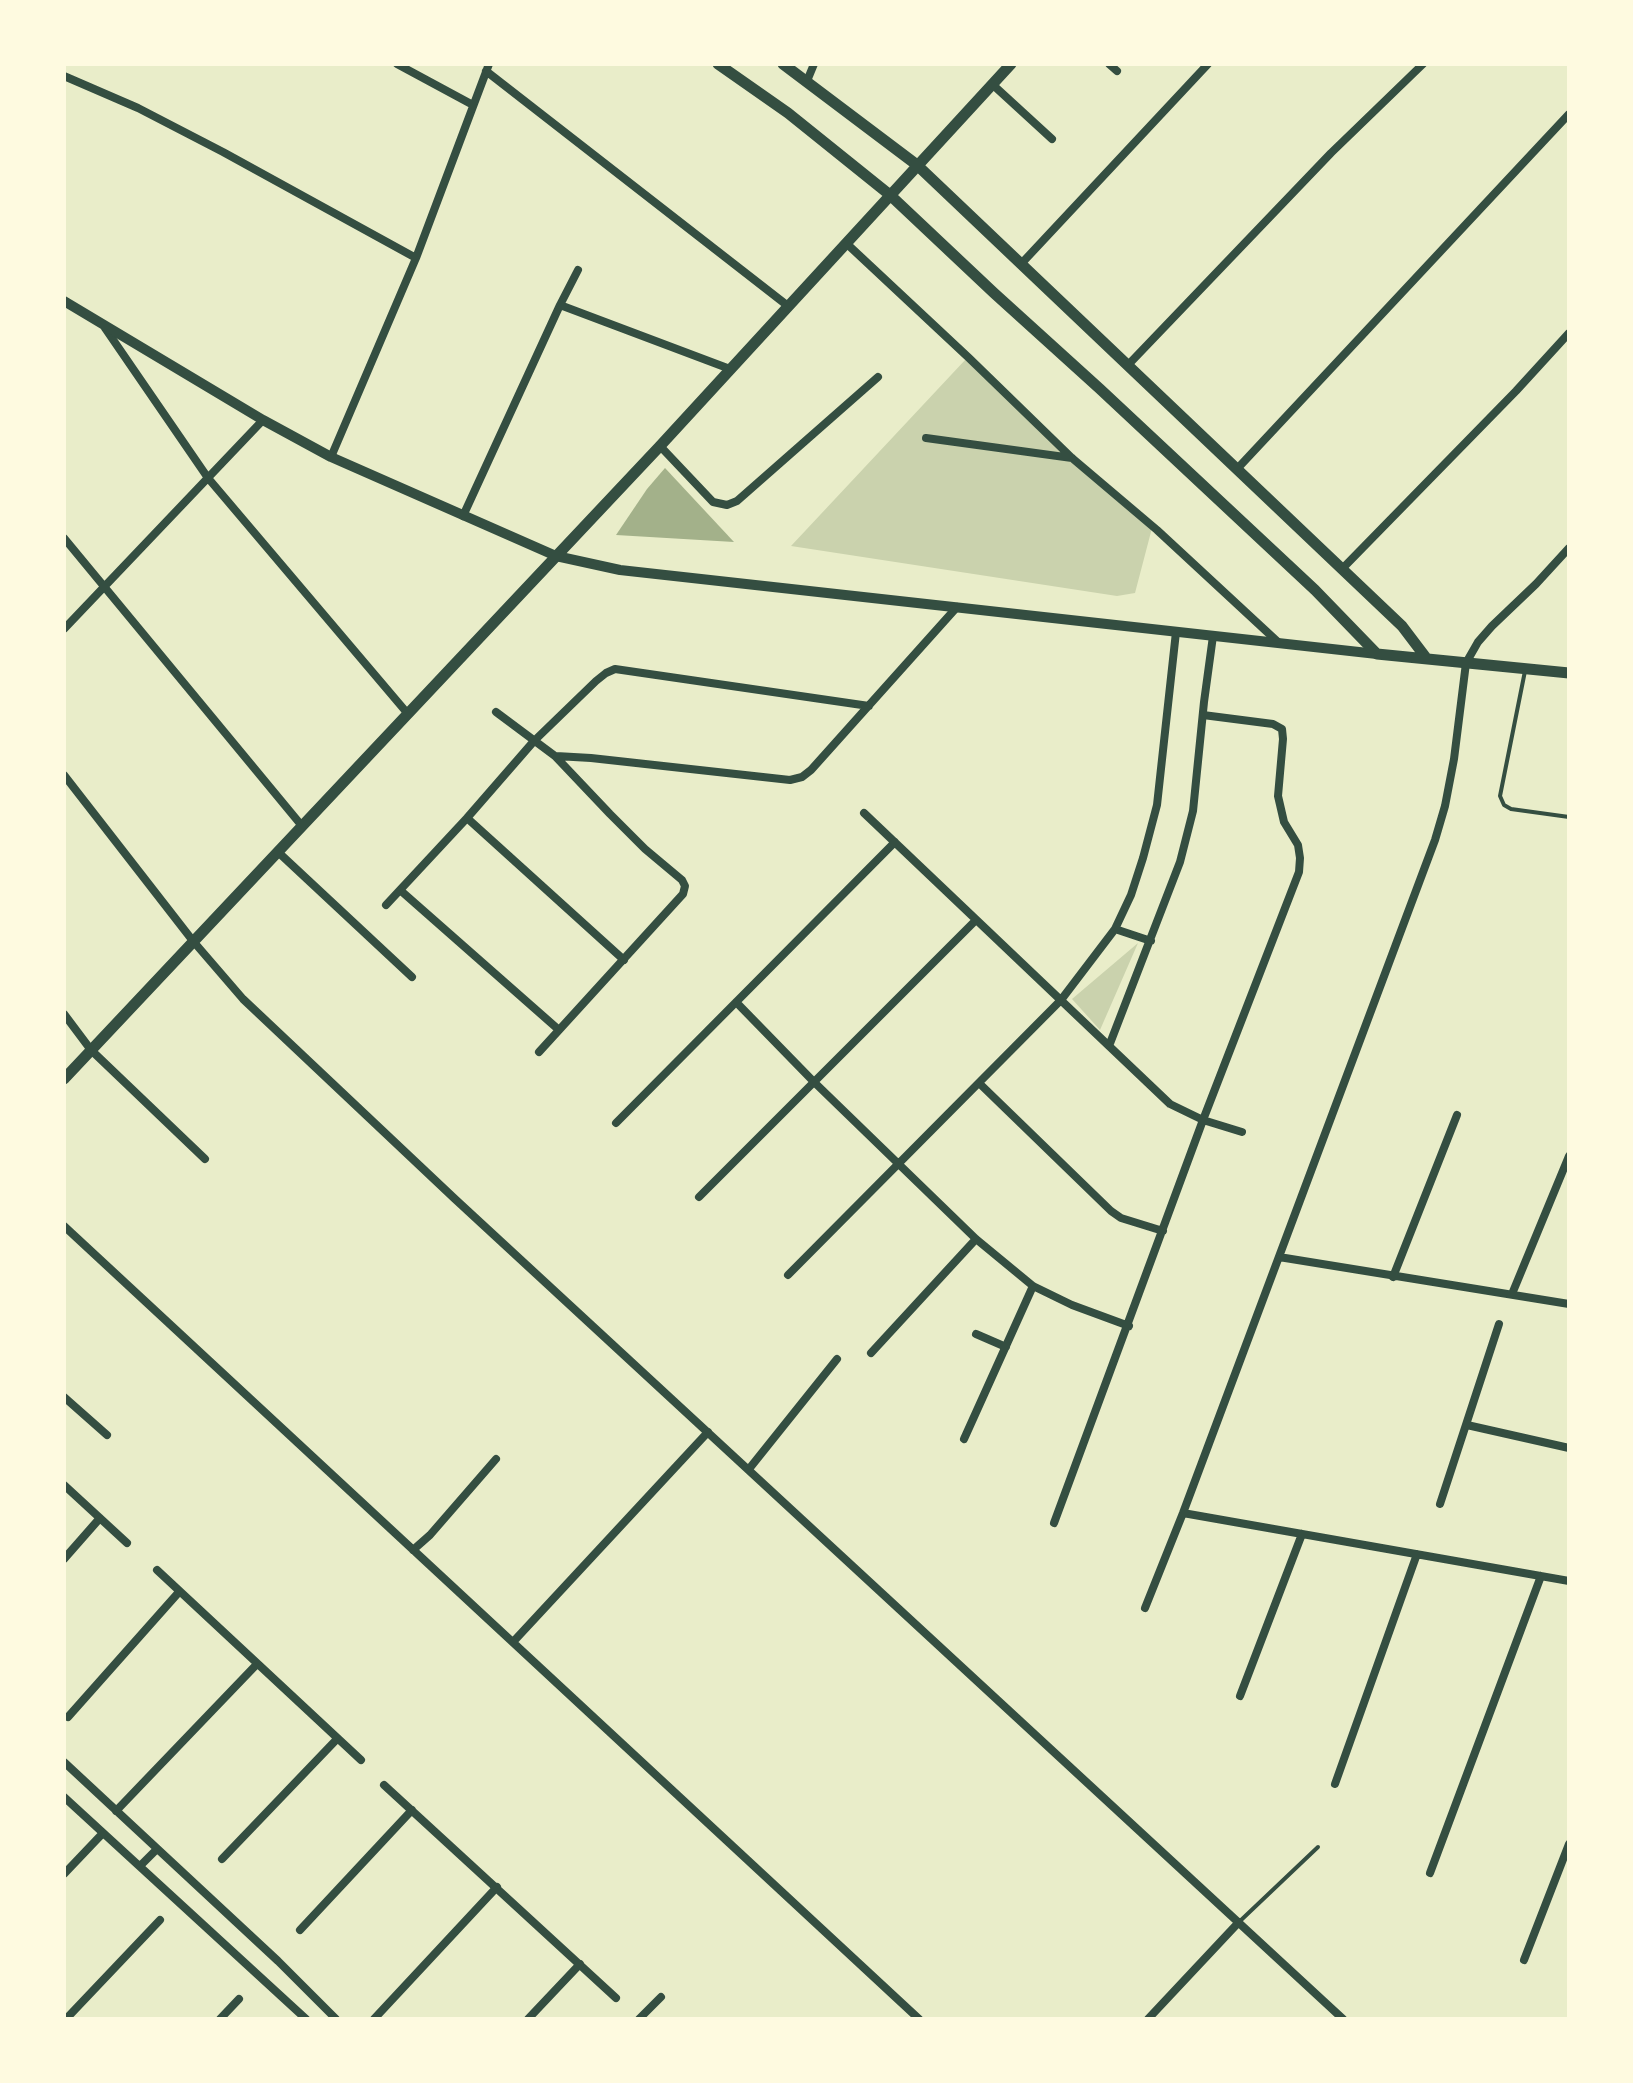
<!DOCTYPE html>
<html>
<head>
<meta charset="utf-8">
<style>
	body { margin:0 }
	#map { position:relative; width:1633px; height:2083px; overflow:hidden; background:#e9edc9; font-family:"DM Sans",sans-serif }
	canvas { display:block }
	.frame { position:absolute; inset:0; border:66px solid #fefae0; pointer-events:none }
</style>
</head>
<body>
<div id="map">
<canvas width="1633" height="2083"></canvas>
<div class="frame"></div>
</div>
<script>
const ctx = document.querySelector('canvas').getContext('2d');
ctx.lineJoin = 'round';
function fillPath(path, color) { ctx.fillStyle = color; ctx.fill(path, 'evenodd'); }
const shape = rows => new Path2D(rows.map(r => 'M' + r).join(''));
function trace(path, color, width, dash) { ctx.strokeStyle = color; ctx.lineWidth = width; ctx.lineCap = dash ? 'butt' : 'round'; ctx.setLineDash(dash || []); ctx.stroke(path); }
const green = shape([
	[966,359,1152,528,1135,593,1117,596,791,546],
	[1138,943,1100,1030,1072,999]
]);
const water = shape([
	[665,468,734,542,616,535,647,489]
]);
const service = shape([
	[1525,671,1500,796,1504,805,1511,809,1569,817],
	[1239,1922,1318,1847]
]);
const minor = shape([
	[397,64,473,105],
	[1109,64,1117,71],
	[486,71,788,306],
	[64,76,138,108,223,152,416,258],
	[807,81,814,64],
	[992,84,1052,139],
	[846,243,969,358,1072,458,1157,530,1279,643],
	[1021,264,1208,64],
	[560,305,730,369],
	[105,328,208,478,408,714],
	[1128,365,1331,153,1423,64],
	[926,438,1072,458],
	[660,446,713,502,727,505,737,501,878,377],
	[331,457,416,258,489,64],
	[1237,469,1569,114],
	[463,516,560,305,578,270],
	[64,538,302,826],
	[1342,569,1516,391,1569,333],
	[64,629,263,420],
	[496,712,555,756,610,814,645,849,682,880,685,886,683,894,539,1052],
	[556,756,591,758,790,780,802,777,811,770,957,607],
	[64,775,193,941,243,999,455,1199,1343,2019],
	[864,813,1170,1104,1203,1120,1242,1132],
	[467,818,624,960],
	[278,852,412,977],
	[400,890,559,1030],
	[386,905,467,818,534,741,596,681,606,673,615,669,869,706],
	[1115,929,1151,941],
	[736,1002,814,1082,976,1239,1033,1286,1072,1305,1129,1326],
	[64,1014,91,1050,205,1159],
	[1109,1046,1180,862,1193,811,1204,702,1213,636],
	[979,1083,1111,1211,1121,1218,1163,1231],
	[616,1123,895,842],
	[699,1197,976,920],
	[64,1226,919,2019],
	[1279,1257,1569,1304],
	[788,1275,1061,1000,1115,929,1131,895,1143,858,1157,805,1176,632],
	[1393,1277,1457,1115],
	[1512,1294,1569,1156],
	[976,1334,1006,1347],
	[871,1353,976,1239],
	[64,1397,107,1435],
	[1467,1425,1569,1448],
	[964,1439,1033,1286],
	[749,1469,837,1359],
	[64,1485,127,1543],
	[1440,1504,1499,1324],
	[1183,1513,1569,1581],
	[1054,1523,1203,1120,1299,872,1300,858,1298,845,1284,822,1278,796,1283,739,1282,729,1273,724,1203,715],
	[413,1550,430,1535,496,1459],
	[64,1559,100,1518],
	[157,1570,361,1760],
	[1145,1608,1183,1513,1435,840,1445,806,1454,759,1466,663,1478,642,1492,626,1536,584,1569,548],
	[513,1642,708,1432],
	[1240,1696,1302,1534],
	[68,1717,179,1592],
	[64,1762,278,1961,336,2019],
	[1335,1784,1417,1554],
	[384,1785,616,1998],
	[64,1797,306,2019],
	[116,1811,257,1664],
	[222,1859,337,1739],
	[140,1866,157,1849],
	[1430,1873,1541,1576],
	[64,1874,103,1833],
	[300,1930,412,1810],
	[1524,1960,1569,1844],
	[66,2019,160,1920],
	[220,2019,239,1999],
	[374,2019,497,1887],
	[528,2019,580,1964],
	[639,2019,661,1997],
	[1148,2019,1239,1922]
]);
const tertiary = shape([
	[64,301,263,420,331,457,556,556,620,570,1377,654]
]);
const secondary = shape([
	[718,64,788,113,890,195,994,293,1100,389,1315,590,1377,654,1569,673],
	[783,64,917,165,1402,626,1427,659],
	[64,1079,660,446,1011,64]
]);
fillPath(green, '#cad2ad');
fillPath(water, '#a3b18a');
trace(service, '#344e41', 4);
trace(minor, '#344e41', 8);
trace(tertiary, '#344e41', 10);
trace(secondary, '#344e41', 11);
</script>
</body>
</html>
